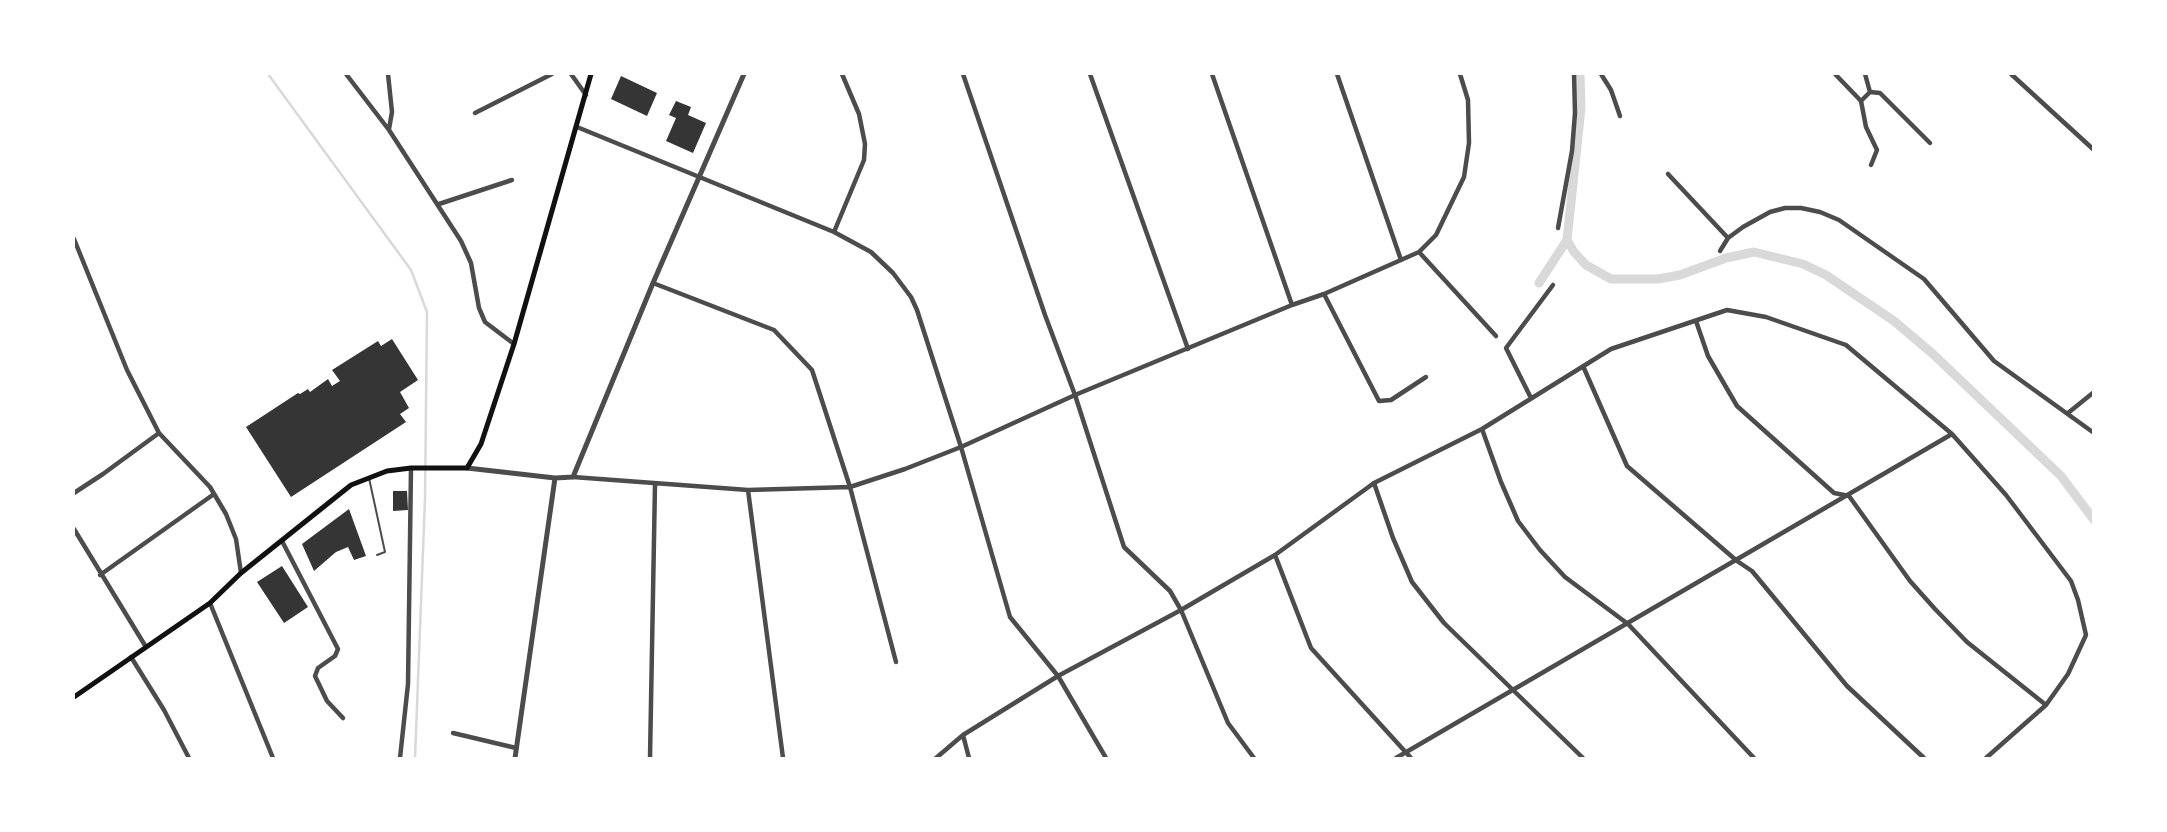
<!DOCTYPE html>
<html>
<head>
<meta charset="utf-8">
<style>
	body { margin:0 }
	#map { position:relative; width:2167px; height:832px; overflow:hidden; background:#fff; font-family:"Golos Text",sans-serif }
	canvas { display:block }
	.frame { position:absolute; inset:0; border:75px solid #fff; pointer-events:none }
</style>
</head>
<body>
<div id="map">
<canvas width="2167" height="832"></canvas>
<div class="frame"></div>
</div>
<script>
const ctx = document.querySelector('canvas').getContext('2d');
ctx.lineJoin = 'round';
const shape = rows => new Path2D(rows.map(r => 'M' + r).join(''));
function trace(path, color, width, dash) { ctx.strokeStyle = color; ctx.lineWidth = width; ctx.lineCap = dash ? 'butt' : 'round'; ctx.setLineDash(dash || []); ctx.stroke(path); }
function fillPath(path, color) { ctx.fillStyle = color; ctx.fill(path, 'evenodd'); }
const stream = shape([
	[268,74,411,270,427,312,425,499,415,758]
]);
const canal = shape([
	[1567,240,1574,252,1586,265,1611,279,1658,279,1680,275,1726,258,1754,252,1803,264,1826,275,1894,321,1933,354,2061,476,2094,520],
	[1539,283,1567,240,1581,108,1580,74]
]);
const building = shape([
	[621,76,657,93,647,116,611,99],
	[676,101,691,107,688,115,706,123,693,153,666,141,676,118,669,115],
	[392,339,418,380,400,392,409,408,400,414,406,422,291,497,246,427,298,393,300,394,308,389,310,392,328,379,332,386,340,381,332,370,378,341,381,346],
	[393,491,407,491,408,510,393,511],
	[349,509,366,556,354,560,348,547,336,552,314,571,302,544],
	[282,566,308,607,284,623,257,582]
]);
const service = shape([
	[369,478,385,552,377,555]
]);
const minor = shape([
	[346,74,389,130,461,241,471,263,479,308,485,322,514,344],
	[388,74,392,112,389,129],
	[571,74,586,95],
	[963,74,1045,315,1075,395,1124,547,1170,591,1181,610,1228,723,1254,758],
	[1090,74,1188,349],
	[1212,74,1292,305],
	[1337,74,1401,260],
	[1601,74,1611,90,1620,116],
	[1835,74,1861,101,1870,92],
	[1865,74,1870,92],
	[2011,74,2094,150],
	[1870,92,1880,93,1930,143],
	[1861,101,1866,127,1877,150,1871,165],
	[475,113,552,74],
	[577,127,834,232,871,252,893,273,911,297,917,310,961,447,1010,617,1058,676,1106,758],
	[1668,174,1728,238],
	[439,204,512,180],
	[1558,228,1572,151,1575,113,1574,74],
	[834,232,864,160,865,144,859,114,842,74],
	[74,239,127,370,159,433,210,487,226,514,236,539,241,573],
	[1720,251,1728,238,1743,227,1770,212,1785,208,1801,208,1820,212,1839,220,1924,279,1994,361,2094,433],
	[1419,252,1496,336],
	[653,283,774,330,812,370,850,487,896,662],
	[1324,294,1379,401,1391,400,1426,377],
	[1696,321,1708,356,1737,406,1834,493,1849,496,1910,581,1935,609,1967,642,2046,705],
	[1583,366,1627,466,1737,561,1752,571,1847,686,1924,758],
	[1531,398,1506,348,1553,285],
	[2068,413,2094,392],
	[1482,429,1501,482,1518,521,1540,550,1565,577,1628,624,1754,758],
	[573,477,748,490,850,487,905,469,961,447,1075,395,1292,305,1324,294,1419,252,1436,235,1464,177,1469,143,1468,100,1460,74],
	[1374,483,1393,538,1412,582,1444,623,1583,758],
	[748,490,783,758],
	[74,493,103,474,159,433],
	[74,529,146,647],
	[282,541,338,649,335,656,318,668,315,676,327,701,343,718],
	[1275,555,1311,648,1411,758],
	[100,575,214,494],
	[210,603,273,758],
	[131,657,164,710,189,758],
	[453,733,516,748],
	[963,735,969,758],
	[400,758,408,684,411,468],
	[650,758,655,484],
	[936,758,963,735,1058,676,1181,610,1275,555,1374,483,1482,429,1611,349,1727,310,1766,317,1846,345,1952,434,2006,495,2071,581,2078,600,2086,635],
	[1396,758,1952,434],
	[1986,758,2046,705,2068,674,2086,635]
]);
const tertiary = shape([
	[467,468,555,478,573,477,653,283,744,74],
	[515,758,555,478]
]);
const secondary = shape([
	[74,697,210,603,241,573,351,485,387,471,411,468,467,468,481,444,514,344,591,74]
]);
trace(stream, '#d9d9d9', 2.5);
trace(canal, '#d9d9d9', 9);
fillPath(building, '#353535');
trace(service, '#4c4c4c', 2);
trace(minor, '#4c4c4c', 4.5);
trace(tertiary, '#4c4c4c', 5);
trace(secondary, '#111', 5);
</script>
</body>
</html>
